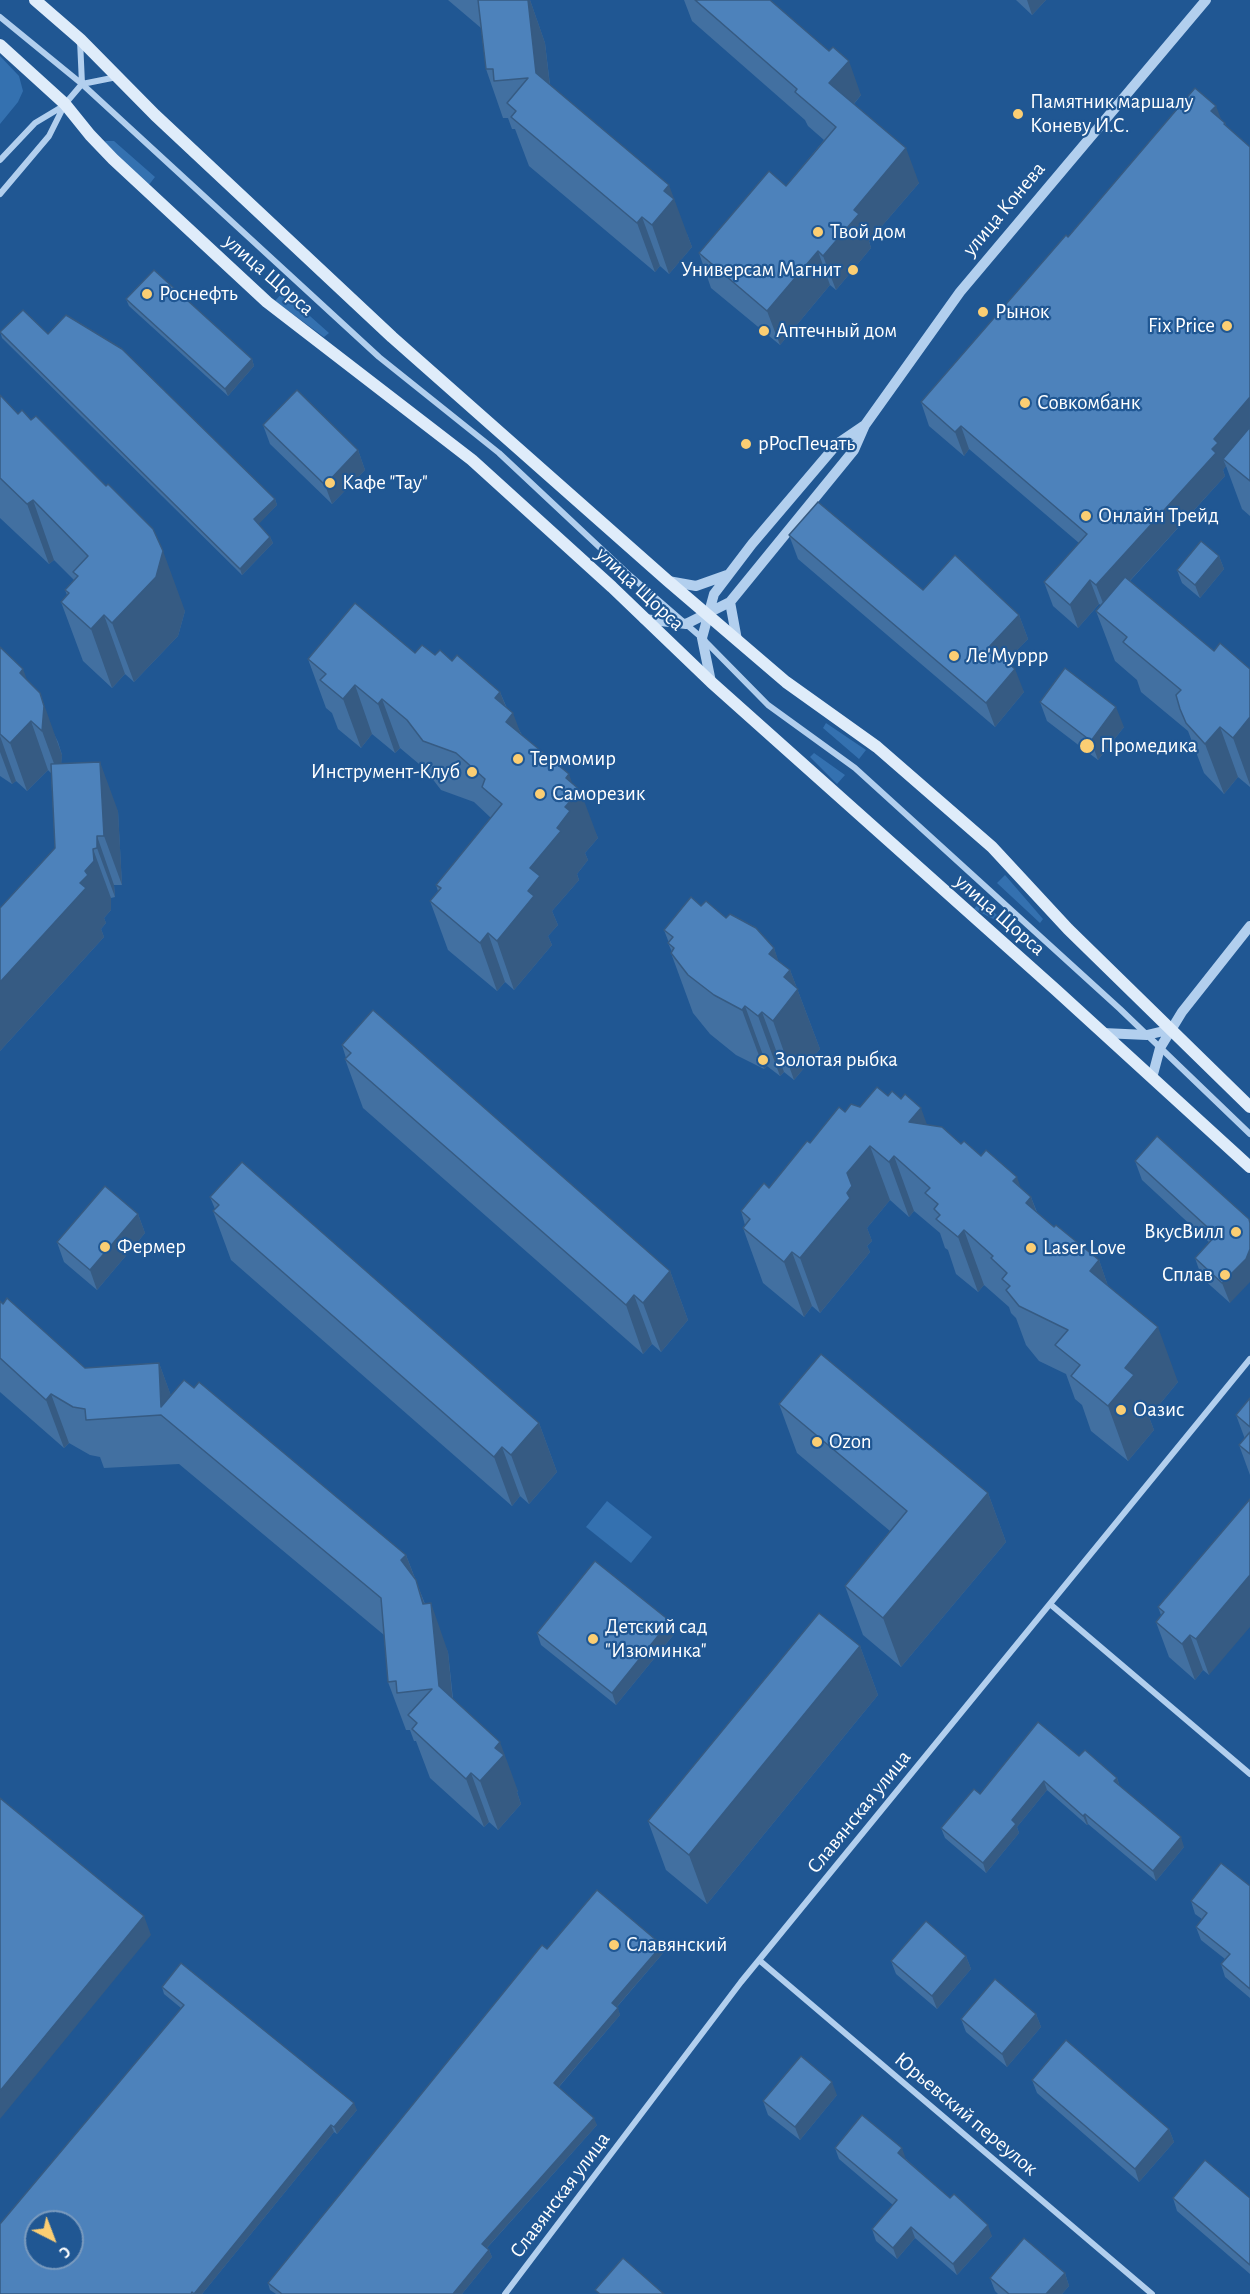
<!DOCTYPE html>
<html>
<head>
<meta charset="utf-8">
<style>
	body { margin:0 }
	#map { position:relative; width:1250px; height:2294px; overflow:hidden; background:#205793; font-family:"Alegreya Sans",sans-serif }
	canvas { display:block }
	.north { position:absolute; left:24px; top:2210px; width:60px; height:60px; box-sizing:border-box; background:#205793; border:2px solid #799abe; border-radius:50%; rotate:138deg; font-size:16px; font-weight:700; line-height:24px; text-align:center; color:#fff }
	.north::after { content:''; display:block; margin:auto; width:21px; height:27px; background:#fbce73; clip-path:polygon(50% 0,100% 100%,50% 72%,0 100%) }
</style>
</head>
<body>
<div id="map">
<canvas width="1250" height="2294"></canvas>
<div class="north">С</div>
</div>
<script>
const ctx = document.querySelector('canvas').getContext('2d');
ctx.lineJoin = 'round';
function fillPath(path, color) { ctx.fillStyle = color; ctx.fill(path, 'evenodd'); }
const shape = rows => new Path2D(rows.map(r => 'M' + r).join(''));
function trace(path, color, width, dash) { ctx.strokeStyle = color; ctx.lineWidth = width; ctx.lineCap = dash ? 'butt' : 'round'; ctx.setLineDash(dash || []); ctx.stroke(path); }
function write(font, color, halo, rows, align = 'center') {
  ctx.font = font + ' "Alegreya Sans",sans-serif'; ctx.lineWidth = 4.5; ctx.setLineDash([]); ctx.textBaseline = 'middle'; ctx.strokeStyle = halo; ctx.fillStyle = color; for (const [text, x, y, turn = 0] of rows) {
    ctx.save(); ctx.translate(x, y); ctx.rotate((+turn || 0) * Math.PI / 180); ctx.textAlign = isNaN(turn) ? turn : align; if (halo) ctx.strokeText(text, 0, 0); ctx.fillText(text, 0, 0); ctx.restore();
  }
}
const green = shape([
	[0,56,19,76,23,91,18,102,0,124],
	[105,141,114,141,155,177,148,186,109,149],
	[283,292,329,333,324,337,275,301],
	[826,723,866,750,859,759,823,728],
	[814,753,845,775,837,784,810,757],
	[1005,875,1043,919,1040,923,997,883],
	[981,900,999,917,997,921,974,909],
	[607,1501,652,1537,631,1563,586,1527]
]);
const minor = shape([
	[0,17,82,84,379,357,499,453,627,573,702,638,768,705,855,768,1120,1009,1250,1134],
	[80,40,82,84],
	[0,160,35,123,65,105],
	[0,194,49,136,65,104,82,84,117,77],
	[1050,1604,1250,1774],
	[759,1960,1152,2294],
	[505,2294,741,1982,1250,1359]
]);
const tertiary = shape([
	[668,581,696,586,727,575],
	[730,602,737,640],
	[644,619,686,624,730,602,854,450,865,425,960,292,1206,0],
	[711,682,702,638,714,594,752,544,837,444,865,425],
	[1103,1033,1147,1035,1172,1029],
	[1152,1078,1160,1048,1182,1012,1250,926]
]);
const secondary = shape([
	[35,0,80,39,155,115,392,337,668,581,786,682,877,747,992,847,1068,929,1250,1107],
	[0,45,65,104,90,135,113,159,267,302,472,460,612,587,711,682,1056,990,1250,1167]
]);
const wall = shape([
	[448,0,530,0,545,43,550,85,687,234,692,247,669,274,660,266,655,272,529,166,515,129,512,129,508,118,503,118,486,69,481,28],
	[684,0,770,0,861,95,854,104,919,183,869,241,871,248,836,290,830,285,780,345,711,288,699,253,786,186,824,140,808,126,805,120,692,21],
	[1016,0,1046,0,1032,15],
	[1221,120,1225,123,1226,126,1250,147,1250,516,1242,509,1226,466,1223,470,1225,476,1130,581,1214,651,1250,669,1250,787,1238,777,1224,794,1204,773,1188,731,1141,692,1137,680,1115,661,1096,611,1101,605,1099,604,1078,628,1053,606,1044,582,1079,543,969,449,964,456,929,426,921,402,1068,237],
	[126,299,252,359,254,366,228,396,129,306],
	[0,331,48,334,275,499,277,505,258,524,270,537,273,543,242,575,2,338],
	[0,395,185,611,178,636,134,682,125,674,112,688,83,661,61,602,67,595,65,590,74,580,54,560,49,564,0,518],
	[263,425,358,450,365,470,332,504,270,444],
	[789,535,923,590,1019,615,1028,639,1006,661,1024,692,995,727,798,559],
	[1219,556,1224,569,1200,598,1182,583,1177,570],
	[0,647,27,680,58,742,62,755,61,764,118,811,122,885,114,885,115,897,111,898,111,910,104,918,106,923,101,929,104,937,0,1051,0,908,55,848,51,773,48,770,27,791,16,781,12,784,0,776],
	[415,653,435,655,452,661,500,692,506,706,522,735,572,783,598,838,585,853,588,860,577,874,579,880,552,911,558,925,548,936,552,945,514,990,505,982,497,991,448,950,430,901,438,891,436,885,491,818,474,802,441,790,425,769,400,748,395,753,372,734,361,748,338,729,332,713,326,708,308,659],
	[1040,702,1124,727,1098,760,1047,721],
	[701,906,726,918,774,948,778,961,790,970,820,1049,794,1080,784,1072,780,1076,767,1066,764,1069,736,1055,710,1034,693,1013,671,953,672,952,668,943,669,943,664,930],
	[342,1045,670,1271,688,1320,661,1352,652,1344,643,1354,363,1108,345,1059,346,1058],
	[888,1096,927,1125,961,1144,1021,1188,1031,1197,1037,1212,1054,1227,1099,1260,1108,1286,1178,1382,1149,1417,1154,1430,1128,1461,1091,1431,1082,1405,1075,1399,1066,1374,1039,1361,1026,1345,1016,1318,1011,1313,1009,1307,984,1285,978,1292,956,1274,948,1250,945,1248,940,1233,914,1211,909,1217,890,1200,867,1228,872,1241,867,1246,870,1252,820,1313,812,1306,804,1317,763,1283,743,1228,745,1225,741,1211,769,1188,810,1143,845,1112],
	[1135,1161,1249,1219,1230,1303,1202,1278,1195,1258,1209,1242,1142,1180],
	[210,1197,539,1423,557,1472,529,1504,520,1496,512,1506,231,1260,213,1211,215,1209],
	[138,1214,145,1233,97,1290,64,1262,57,1242],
	[0,1301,85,1368,159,1363,171,1396,194,1388,406,1555,425,1604,448,1652,453,1699,518,1791,517,1792,521,1804,498,1830,489,1822,484,1827,430,1778,416,1741,414,1741,410,1730,406,1730,388,1682,384,1635,179,1464,104,1468,100,1457,90,1455,69,1443,64,1448,0,1392],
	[1250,1398,1250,1475,1239,1445,1245,1439,1236,1415],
	[779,1404,988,1493,1006,1542,901,1667,863,1635,845,1586,890,1531,797,1453],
	[1250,1499,1209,1675,1203,1670,1195,1680,1169,1657,1156,1622,1161,1615,1158,1607],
	[670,1621,675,1633,616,1705,541,1645,537,1633],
	[860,1646,878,1695,707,1904,666,1870,648,1821],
	[1079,1756,1117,1778,1120,1787,1184,1847,1156,1881,1088,1824,1087,1825,1047,1790,1017,1827,1019,1833,986,1873,945,1838,941,1828,980,1794],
	[1250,1886,1250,1998,1225,1977,1221,1964,1225,1959,1201,1940,1196,1927,1202,1919,1195,1914,1191,1901],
	[547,1949,664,1952,617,2007,620,2015,559,2087,597,2125,487,2248,489,2250,492,2257,462,2294,276,2294,270,2290,268,2283],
	[966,1956,971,1969,937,2009,896,1974,891,1961],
	[162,1987,357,2110,337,2134,334,2132,202,2294,0,2294,181,2008,164,1994],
	[1036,2014,1041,2027,1007,2067,966,2032,961,2019],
	[1032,2080,1169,2129,1174,2142,1139,2182,1037,2093],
	[837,2095,800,2140,768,2115,763,2101],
	[835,2148,906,2159,992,2236,957,2275,915,2238,897,2259,876,2241,872,2229,893,2205,839,2159],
	[1173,2198,1250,2198,1250,2274,1177,2211],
	[1065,2273,1069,2286,1062,2294,998,2294,995,2291,990,2278]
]);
const shadedWall = shape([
	[528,0,530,0,545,43,554,122,536,73],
	[1027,0,1046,0,1032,15],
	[849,61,861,95,842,118,829,83],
	[1216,106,1225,129,1211,111],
	[906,148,919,183,869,241,871,248,836,290,823,256,854,210],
	[669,185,692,247,669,274,652,225,664,191],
	[642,217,660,266,655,272,637,223],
	[818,251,830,285,780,345,767,311],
	[252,359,254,366,228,396,225,389],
	[1250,397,1250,431,1223,459,1226,466,1223,470,1225,476,1105,608,1096,585,1212,449,1214,439],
	[961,426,969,449,964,456,955,432],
	[358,450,365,470,332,504,325,485],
	[275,499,277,505,257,526,254,519],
	[33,500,54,560,49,564,27,504],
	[270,537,273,543,242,575,240,569],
	[163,551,185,611,178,636,134,682,112,623],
	[1219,556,1224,569,1200,598,1195,585],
	[1090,580,1099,604,1078,628,1070,605],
	[104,615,125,674,112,688,91,629],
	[1019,615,1028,639,998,670,989,647],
	[23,669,41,718,20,673],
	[1015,669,1024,692,995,727,986,703],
	[355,685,372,734,361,748,343,699],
	[500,692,510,717,513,713,531,761,523,771,495,698],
	[40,693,62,755,60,780,42,731],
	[382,699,400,748,395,753,378,704],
	[1116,707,1124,727,1098,760,1091,741],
	[1250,717,1250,785,1233,738],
	[31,721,48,770,27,791,10,743],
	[1220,727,1238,777,1224,794,1205,744],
	[0,736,16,781,12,784,0,752],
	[100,762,118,811,122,885,104,836],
	[569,774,576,794,580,790,598,838,585,853,588,860,577,874,579,880,552,911,558,925,548,936,552,945,514,990,497,941,528,891,530,868,557,828,565,807,566,778],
	[97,836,114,885,115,897,97,848],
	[93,849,111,898,111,910,104,918,106,923,101,929,104,937,0,1051,0,982,80,883],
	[488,933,505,982,497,991,480,943],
	[774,948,784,977,790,970,820,1049,794,1080,773,1021,769,954],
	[745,1006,767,1066,764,1069,742,1010],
	[762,1012,784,1072,780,1076,758,1016],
	[921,1108,941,1163,909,1122],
	[870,1146,890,1200,867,1228,872,1241,867,1246,870,1252,820,1313,800,1258,847,1193,847,1173],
	[894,1156,914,1211,909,1217,889,1162],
	[1017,1177,1026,1203,1031,1197,1051,1252,1013,1181],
	[138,1214,145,1233,97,1290,90,1270],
	[964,1230,984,1285,978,1292,958,1237],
	[1250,1249,1250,1282,1230,1303,1222,1283],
	[792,1252,812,1306,804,1317,784,1262],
	[1099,1260,1118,1315,1090,1271],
	[670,1271,688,1320,661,1352,643,1303],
	[634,1295,652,1344,643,1354,626,1305],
	[1158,1327,1178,1382,1149,1417,1154,1430,1128,1461,1108,1406,1125,1368],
	[159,1363,177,1412,161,1407],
	[51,1394,69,1443,64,1448,46,1400],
	[539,1423,557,1472,529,1504,511,1455],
	[502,1447,520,1496,512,1506,494,1457],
	[988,1493,1006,1542,901,1667,883,1618],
	[406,1555,433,1627,431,1603,448,1652,456,1735,439,1686,401,1560],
	[1250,1575,1250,1627,1209,1675,1196,1639],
	[670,1621,675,1633,616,1705,612,1693],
	[1190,1635,1203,1670,1195,1680,1182,1644],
	[860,1646,878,1695,707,1904,689,1855],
	[500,1742,518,1791,517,1792,521,1804,498,1830,480,1781,495,1748],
	[471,1773,489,1822,484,1827,466,1779],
	[1117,1778,1120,1787,1114,1781],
	[1044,1781,1047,1790,1017,1827,1019,1833,986,1873,983,1863,1012,1820],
	[1085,1814,1088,1824,1087,1825,1083,1816],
	[1181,1837,1184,1847,1156,1881,1153,1871],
	[144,1916,151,1935,0,2119,0,2091],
	[662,1945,664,1952,614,2010,612,2003],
	[966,1956,971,1969,937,2009,932,1996],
	[618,2008,620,2015,556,2090,554,2083],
	[1036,2014,1041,2027,1007,2067,1002,2054],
	[832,2082,837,2095,800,2140,795,2127],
	[354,2103,357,2110,337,2134,334,2127],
	[594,2118,597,2125,484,2251,482,2244],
	[331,2125,334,2132,202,2294,194,2294],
	[1169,2129,1174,2142,1139,2182,1135,2169],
	[902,2148,906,2159,898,2153],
	[988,2225,992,2236,957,2275,953,2264],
	[911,2227,915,2238,897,2259,893,2248],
	[489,2250,492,2257,462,2294,453,2294],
	[1065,2273,1069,2286,1062,2294,1046,2294]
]);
const building = shape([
	[478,0,528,0,536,73,669,185,664,191,674,199,652,225,642,217,637,223,511,117,516,111,507,103,528,78,494,81,493,69,486,69,478,0],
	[695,0,770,0,829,51,833,47,849,61,829,83,906,148,854,210,859,214,823,256,818,251,767,311,699,253,769,171,786,186,836,127,795,92,797,89,695,0],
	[1195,88,1216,106,1211,111,1225,123,1224,124,1250,147,1250,397,1214,439,1218,443,1212,449,1216,453,1096,585,1090,580,1070,605,1044,582,1087,534,961,426,955,432,921,402,1066,235,1068,237,1195,88],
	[154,270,252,359,225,389,126,299,154,270],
	[23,310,48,334,66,315,122,349,275,499,254,519,270,537,240,569,0,332,23,310],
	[297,390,358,450,325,485,263,425,297,390],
	[0,395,18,414,22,410,31,420,36,416,106,486,108,484,153,529,163,551,156,577,112,623,104,615,91,629,61,602,69,593,65,590,78,576,73,572,88,556,33,500,27,504,0,478,0,395],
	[1250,427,1250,481,1223,459,1250,427],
	[818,502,923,590,955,555,1019,615,989,647,1015,669,986,703,789,535,818,502],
	[1201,541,1219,556,1195,585,1177,570,1201,541],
	[1125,577,1214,651,1220,643,1250,669,1250,717,1233,738,1220,727,1205,744,1186,723,1180,709,1176,695,1181,690,1123,642,1127,637,1096,611,1125,577],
	[355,603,415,653,422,645,435,655,440,650,452,661,457,655,500,692,495,698,513,713,506,722,569,774,566,778,580,790,565,807,570,811,557,828,561,831,530,868,540,876,528,891,534,896,497,941,488,933,480,943,430,901,441,888,436,885,502,804,482,787,485,779,456,753,423,741,407,720,382,699,378,704,355,685,343,699,320,680,326,674,308,659,355,603],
	[0,647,23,669,20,673,40,693,44,706,42,731,31,721,10,743,0,734,0,647],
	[1065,668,1116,707,1091,741,1040,702,1065,668],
	[100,762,104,836,97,836,97,848,93,849,94,861,85,871,88,875,80,883,86,888,0,982,0,908,55,848,51,764,100,762],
	[691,897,701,906,706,901,726,918,730,914,756,928,774,948,769,954,790,970,784,977,798,989,773,1021,762,1012,758,1016,745,1006,742,1010,714,995,688,975,671,953,674,948,668,943,673,937,664,930,691,897],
	[373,1010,670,1271,643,1303,634,1295,626,1305,345,1059,351,1053,342,1045,373,1010],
	[877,1087,888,1096,892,1091,901,1099,905,1094,921,1108,909,1122,942,1127,961,1144,964,1141,981,1156,986,1150,1017,1177,1013,1181,1031,1197,1026,1203,1054,1227,1056,1225,1099,1260,1090,1271,1158,1327,1125,1368,1134,1375,1108,1406,1071,1376,1080,1365,1055,1345,1068,1330,1019,1306,1006,1290,1010,1286,1002,1279,1007,1273,991,1258,993,1256,964,1230,958,1237,936,1219,940,1215,934,1209,938,1204,925,1193,930,1188,894,1156,889,1162,870,1146,847,1173,852,1186,847,1193,850,1198,800,1258,792,1252,784,1262,743,1228,750,1219,741,1211,764,1183,769,1188,807,1141,810,1143,839,1107,845,1112,851,1104,860,1107,877,1087],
	[1157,1136,1249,1219,1250,1223,1250,1249,1246,1259,1222,1283,1195,1258,1216,1235,1135,1161,1157,1136],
	[242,1162,539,1423,511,1455,502,1447,494,1457,213,1211,219,1205,210,1197,242,1162],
	[105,1186,138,1214,90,1270,57,1242,105,1186],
	[7,1298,85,1368,159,1363,161,1407,184,1380,194,1388,199,1382,406,1555,401,1560,416,1580,423,1604,431,1603,439,1686,500,1742,495,1748,504,1755,480,1781,471,1773,466,1779,412,1729,417,1723,408,1715,432,1689,397,1693,396,1681,388,1682,381,1598,161,1415,86,1420,85,1409,73,1407,51,1394,46,1400,0,1358,0,1301,3,1304,7,1298],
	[821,1354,988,1493,883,1618,845,1586,907,1511,779,1404,821,1354],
	[1250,1398,1250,1427,1236,1415,1250,1398],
	[1250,1432,1250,1454,1239,1445,1250,1432],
	[1250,1499,1250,1575,1196,1639,1190,1635,1182,1644,1156,1622,1164,1612,1158,1607,1250,1499],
	[595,1561,670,1621,612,1693,537,1633,595,1561],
	[819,1613,860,1646,689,1855,648,1821,819,1613],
	[1038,1722,1079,1756,1085,1750,1117,1778,1114,1781,1181,1837,1153,1871,1085,1814,1083,1816,1044,1781,1012,1820,1016,1824,983,1863,941,1828,974,1789,980,1794,1038,1722],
	[0,1798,144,1916,0,2091,0,1798],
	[1221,1863,1250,1886,1250,1989,1221,1964,1230,1954,1196,1927,1207,1913,1191,1901,1221,1863],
	[597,1890,662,1945,612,2003,618,2008,554,2083,594,2118,482,2244,489,2250,453,2294,282,2294,268,2283,542,1945,547,1949,597,1890],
	[926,1921,966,1956,932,1996,891,1961,926,1921],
	[181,1963,354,2103,334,2127,331,2125,194,2294,192,2292,191,2294,0,2294,0,2224,184,2005,162,1987,181,1963],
	[36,2222,72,2222,72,2258,36,2258,36,2222],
	[995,1979,1036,2014,1002,2054,961,2019,995,1979],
	[1066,2040,1169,2129,1135,2169,1032,2080,1066,2040],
	[801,2056,832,2082,795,2127,763,2101,801,2056],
	[862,2115,902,2148,898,2153,950,2198,954,2194,988,2225,953,2264,911,2227,893,2248,872,2229,897,2200,835,2148,862,2115],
	[1205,2160,1250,2198,1250,2265,1173,2198,1205,2160],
	[1024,2238,1065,2273,1046,2294,1009,2294,990,2278,1024,2238],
	[623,2258,664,2294,600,2294,595,2290,623,2258]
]);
const markers = [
	[1018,114,6,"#fbce73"],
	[818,232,6,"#fbce73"],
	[853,270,6,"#fbce73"],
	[147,294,6,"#fbce73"],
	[983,312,6,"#fbce73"],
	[1227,326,6,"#fbce73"],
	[764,331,6,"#fbce73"],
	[1025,403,6,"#fbce73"],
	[746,444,6,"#fbce73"],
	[330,483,6,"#fbce73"],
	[1086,516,6,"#fbce73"],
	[954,656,6,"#fbce73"],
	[1087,746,8,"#fbce73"],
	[518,759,6,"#fbce73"],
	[472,772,6,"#fbce73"],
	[540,794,6,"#fbce73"],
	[763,1060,6,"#fbce73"],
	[1236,1232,6,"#fbce73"],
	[105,1247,6,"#fbce73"],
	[1031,1248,6,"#fbce73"],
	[1225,1275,6,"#fbce73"],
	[1121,1410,6,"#fbce73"],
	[817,1442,6,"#fbce73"],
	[593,1639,6,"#fbce73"],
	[614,1945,6,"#fbce73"]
];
const poiNames = [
	["Памятник маршалу",1030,102],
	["Коневу И.С.",1030,126],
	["Твой дом",830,232],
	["Универсам Магнит",841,270,"right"],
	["Роснефть",159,294],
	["Рынок",995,312],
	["Fix Price",1215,326,"right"],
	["Аптечный дом",776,331],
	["Совкомбанк",1037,403],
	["рРосПечать",758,444],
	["Кафе \"Тау\"",342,483],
	["Онлайн Трейд",1098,516],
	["Ле'Муррр",966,656],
	["Промедика",1100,746],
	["Термомир",530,759],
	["Инструмент-Клуб",460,772,"right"],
	["Саморезик",552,794],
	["Золотая рыбка",775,1060],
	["ВкусВилл",1224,1232,"right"],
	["Фермер",117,1247],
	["Laser Love",1043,1248],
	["Сплав",1213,1275,"right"],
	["Оазис",1133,1410],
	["Ozon",829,1442],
	["Детский сад",605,1627],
	["\"Изюминка\"",605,1651],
	["Славянский",626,1945]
];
const streetNames = [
	["улица Конева",1004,209,-50],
	["улица Щорса",269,275,41],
	["улица Щорса",640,589,43],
	["улица Щорса",1000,915,41],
	["Славянская улица",859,1812,-51],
	["Юрьевский переулок",966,2114,40],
	["Славянская улица",560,2195,-53]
];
fillPath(green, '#3471b0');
trace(minor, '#b2cfee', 6);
trace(tertiary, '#b2cfee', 10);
trace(secondary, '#dfecfa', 12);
fillPath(wall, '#4270a1');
fillPath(shadedWall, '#365b83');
fillPath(building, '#4d82bb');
trace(building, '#365b83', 1.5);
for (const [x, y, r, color] of markers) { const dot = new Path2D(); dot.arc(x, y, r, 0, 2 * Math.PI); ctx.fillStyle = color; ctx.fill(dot); trace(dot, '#205793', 2); }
write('21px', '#fff', '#205793', poiNames, 'left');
write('21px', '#fff', '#205793', streetNames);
</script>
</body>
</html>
